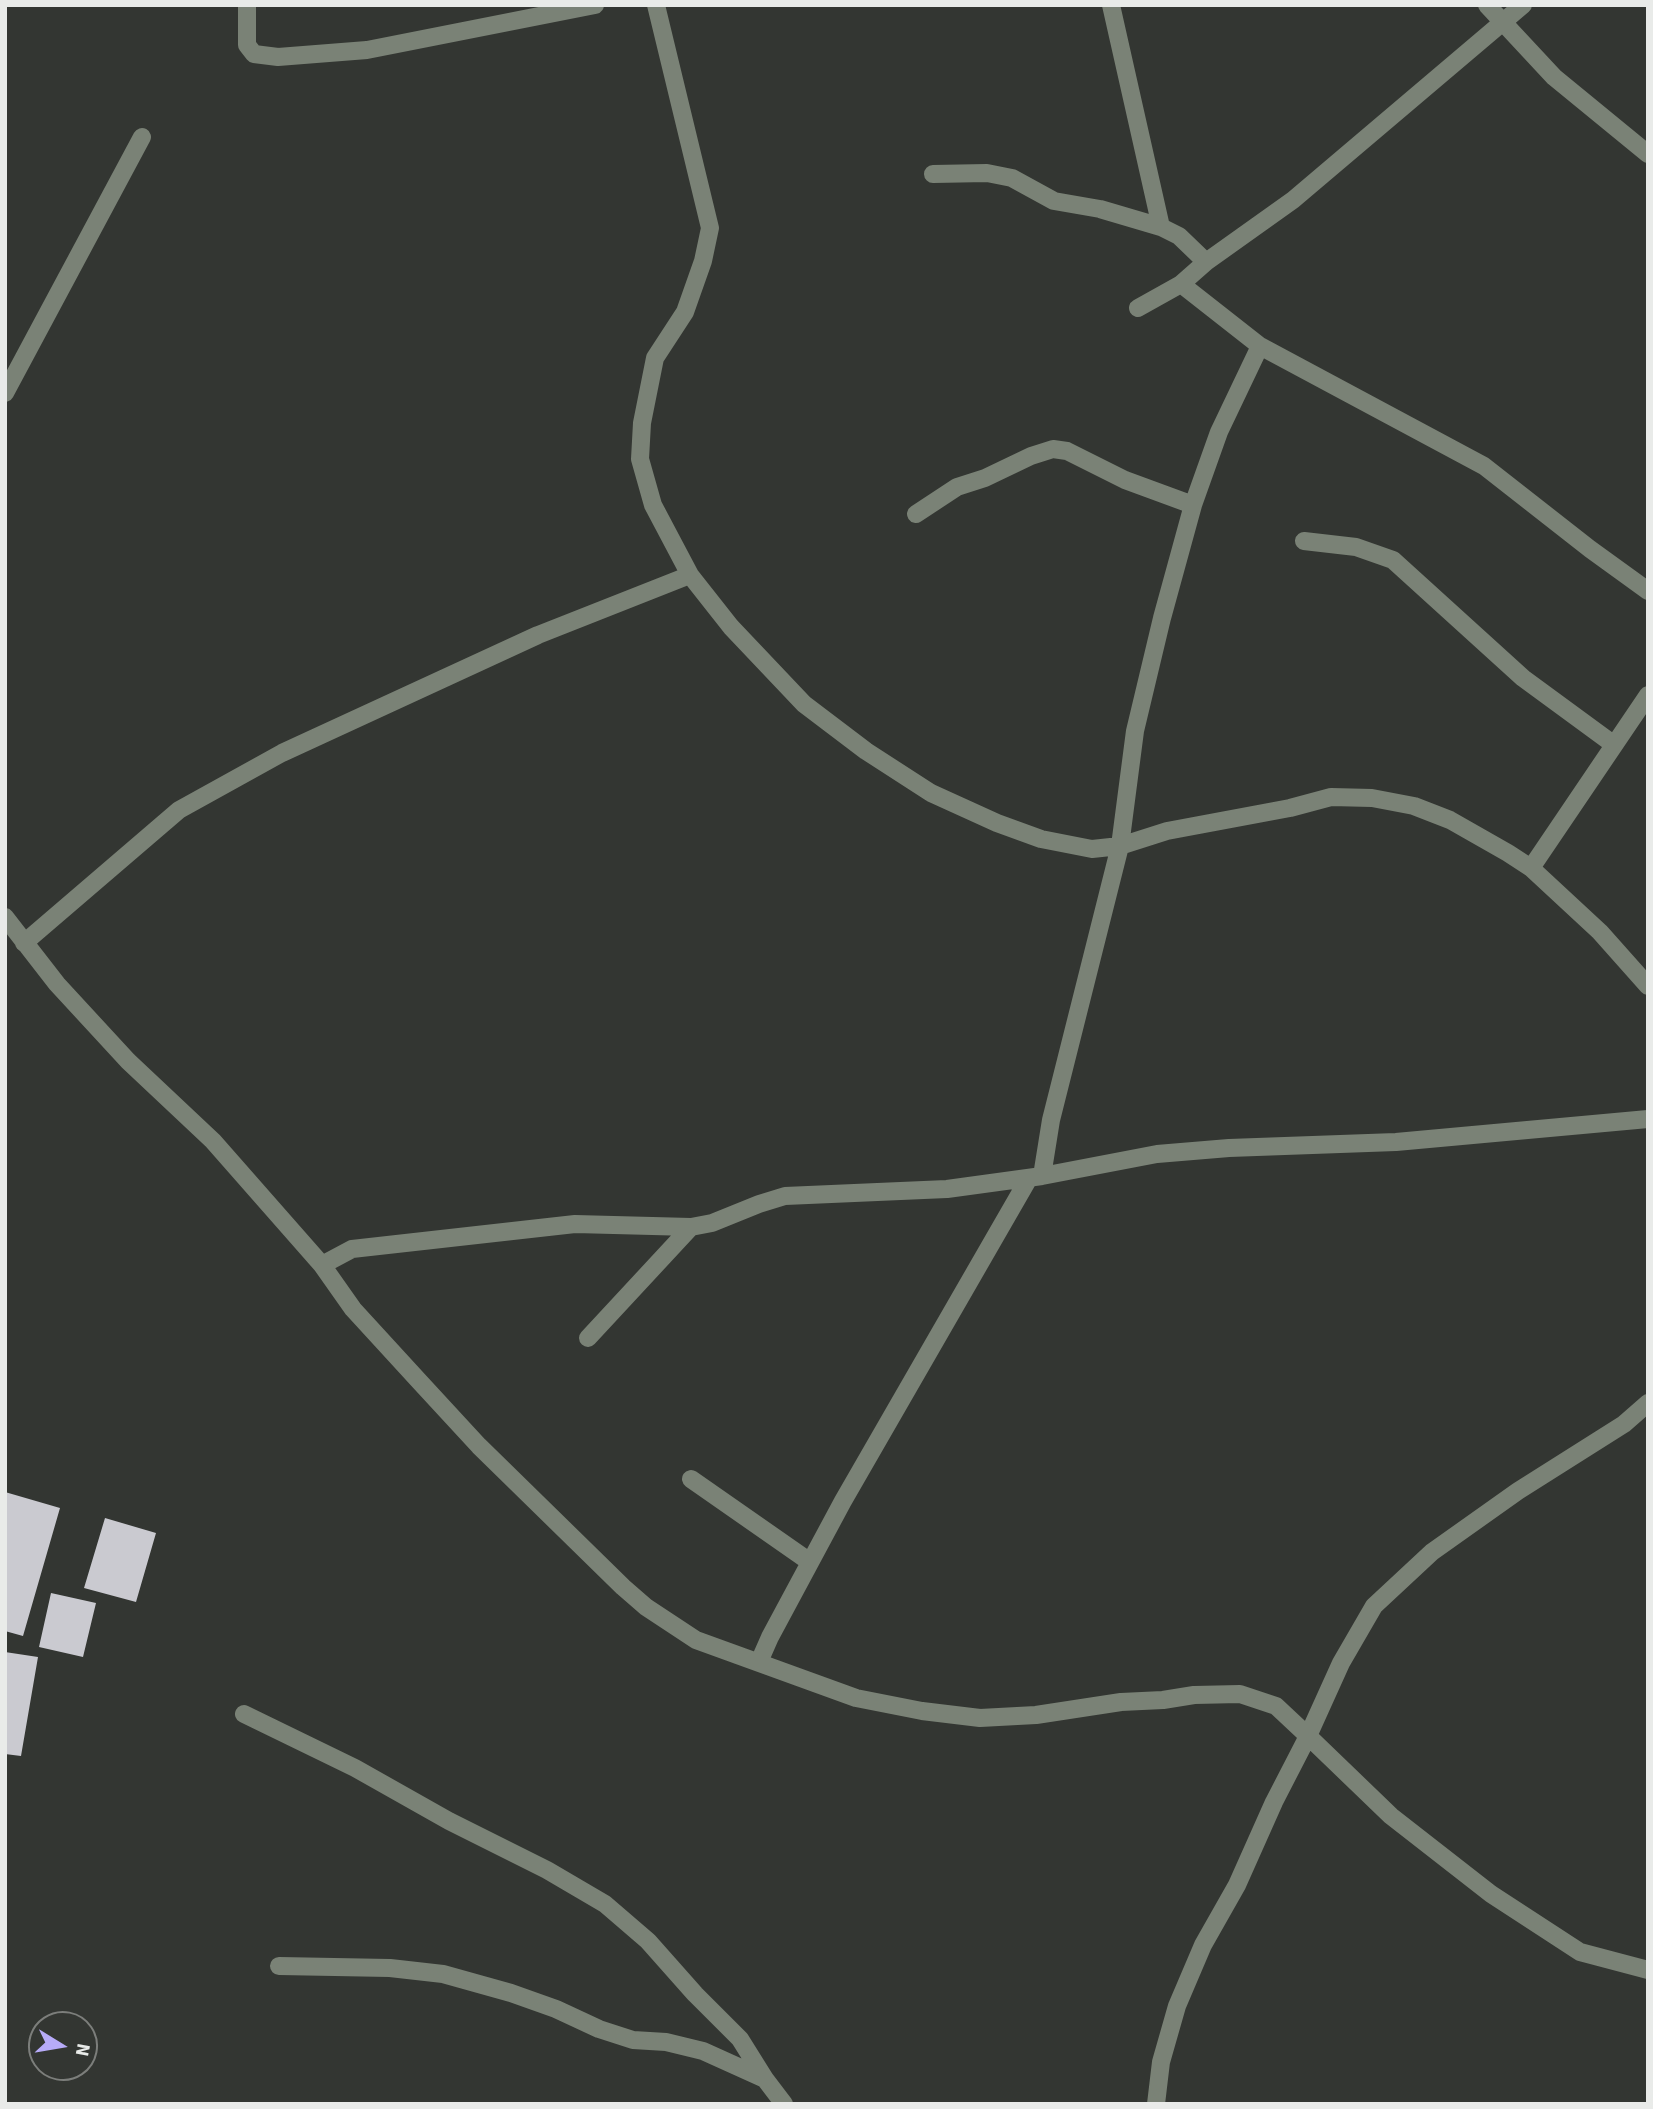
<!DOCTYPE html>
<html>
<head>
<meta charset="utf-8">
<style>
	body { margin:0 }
	#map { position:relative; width:1653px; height:2109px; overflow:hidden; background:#333632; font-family:"Source Sans 3",sans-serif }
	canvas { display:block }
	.frame { position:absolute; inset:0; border:7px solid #e9ebe9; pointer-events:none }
	.north { position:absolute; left:28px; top:2011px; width:70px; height:70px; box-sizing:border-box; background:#333632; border:2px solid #7c7e7b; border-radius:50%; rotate:101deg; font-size:19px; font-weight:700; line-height:28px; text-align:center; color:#e9ebe9 }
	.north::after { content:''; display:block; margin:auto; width:24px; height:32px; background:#b7abf8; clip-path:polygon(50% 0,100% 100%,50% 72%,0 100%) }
</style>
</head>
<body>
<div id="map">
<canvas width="1653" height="2109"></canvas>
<div class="frame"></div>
<div class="north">N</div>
</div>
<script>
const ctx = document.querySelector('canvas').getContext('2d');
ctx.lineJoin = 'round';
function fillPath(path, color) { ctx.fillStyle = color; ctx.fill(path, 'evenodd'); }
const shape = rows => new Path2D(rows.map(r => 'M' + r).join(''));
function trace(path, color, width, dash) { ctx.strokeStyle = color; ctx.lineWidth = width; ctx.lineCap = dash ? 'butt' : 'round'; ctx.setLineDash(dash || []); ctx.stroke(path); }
const building = shape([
	[5,1492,60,1508,23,1636,5,1631],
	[105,1518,156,1533,136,1602,84,1588],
	[51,1593,96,1603,83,1657,39,1647],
	[5,1652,38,1657,21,1756,5,1754]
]);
const minor = shape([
	[247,5,247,45,254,54,278,57,367,50,595,5],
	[656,5,710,228,703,261,685,312,655,358,642,423,640,459,653,505,690,575,731,627,804,704,866,751,931,793,997,823,1041,839,1092,849,1120,846,1167,831,1290,808,1331,797,1372,798,1414,806,1450,820,1508,853,1531,868,1600,932,1648,986],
	[1111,5,1161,227],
	[1487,5,1554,77,1648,154],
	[933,174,987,173,1012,178,1054,201,1100,209,1161,227,1179,236,1206,262],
	[1181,284,1260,346,1484,466,1590,549,1648,591],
	[1138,308,1181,284,1206,262,1293,200,1523,5],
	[5,393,142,137],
	[916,514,957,487,985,478,1031,456,1053,449,1067,451,1125,480,1193,505],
	[1304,541,1356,547,1393,560,1523,678,1613,744],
	[1531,868,1648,695],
	[5,917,57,984,128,1061,213,1141,322,1265,353,1309,419,1381,479,1446,623,1587,646,1607,696,1640,856,1698,922,1711,980,1718,1036,1715,1121,1702,1163,1700,1194,1695,1240,1694,1276,1706,1308,1736,1341,1663,1374,1606,1432,1552,1518,1491,1624,1424,1648,1403],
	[24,943,179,810,282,753,538,635,690,575],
	[1042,1176,1051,1120,1120,846,1135,731,1162,618,1193,505,1219,432,1260,346],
	[322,1265,352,1249,575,1224,691,1227,712,1223,759,1204,785,1196,947,1189,1042,1176,1157,1154,1229,1148,1396,1142,1648,1119],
	[588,1338,691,1227],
	[691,1479,810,1562],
	[759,1662,770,1637,843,1501,1029,1178],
	[244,1714,355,1768,449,1821,547,1870,605,1904,648,1941,695,1994,740,2039,765,2079],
	[279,1966,390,1968,443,1974,511,1993,556,2009,599,2029,633,2040,666,2042,703,2051,765,2079,784,2104],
	[1156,2104,1161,2062,1177,2006,1203,1945,1237,1885,1274,1802,1308,1736,1391,1816,1491,1894,1580,1952,1648,1970]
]);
fillPath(building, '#cacad0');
trace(minor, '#7a8276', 18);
</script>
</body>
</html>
